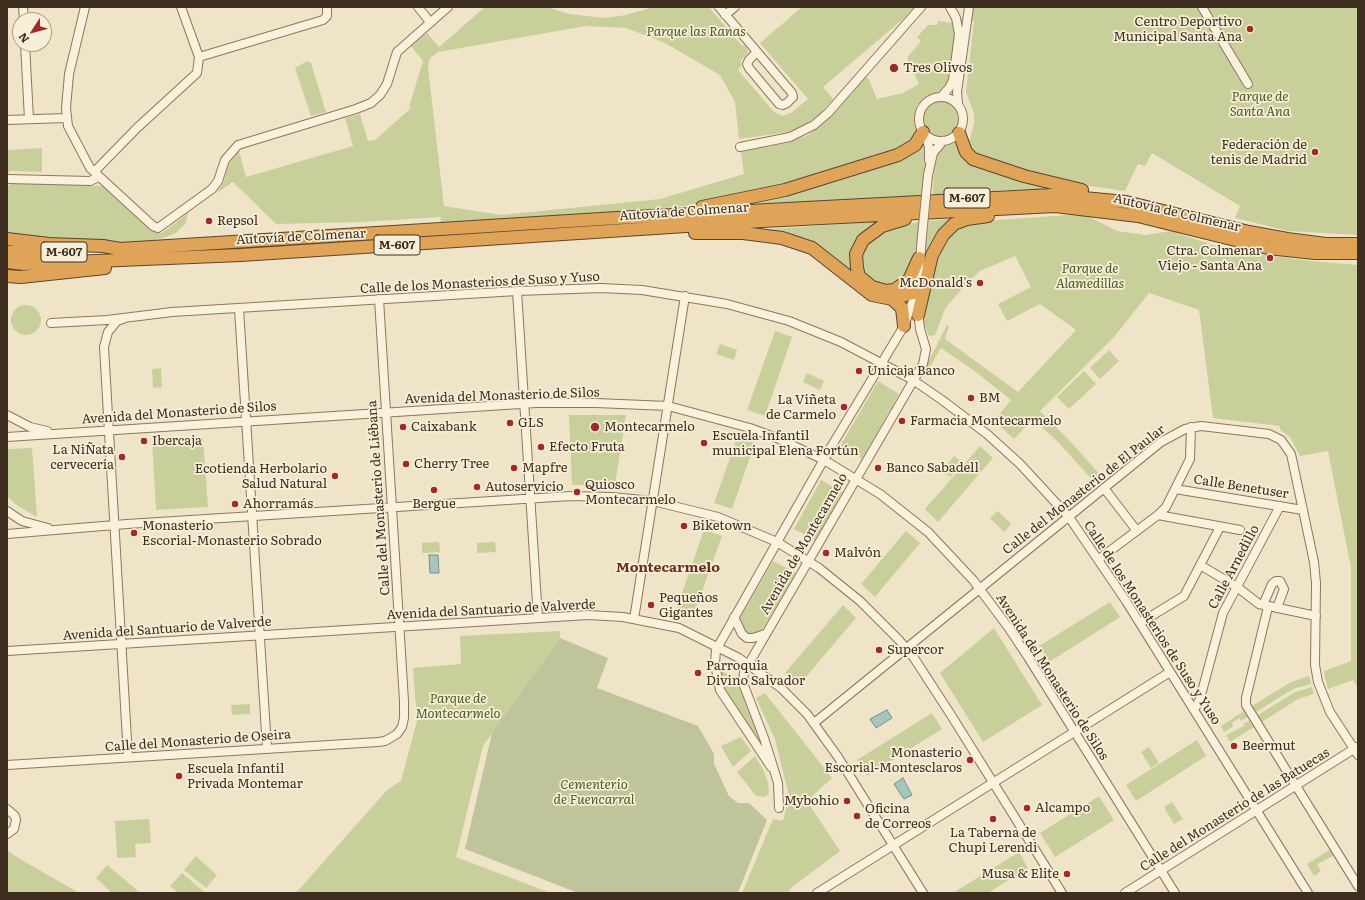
<!DOCTYPE html>
<html>
<head>
<meta charset="utf-8">
<style>
	body { margin:0 }
	#map { position:relative; width:1365px; height:900px; overflow:hidden; background:#f0e4c8; font-family:Literata,serif }
	canvas { display:block }
	.frame { position:absolute; inset:0; border:8px solid #3d2e20; pointer-events:none }
	.north { position:absolute; left:12px; top:12px; width:40px; height:40px; box-sizing:border-box; background:#f7eed8; border:1px solid #ada18e; border-radius:50%; rotate:234deg; font-size:11px; font-weight:700; line-height:16px; text-align:center; color:#3d2e20 }
	.north::after { content:''; display:block; margin:auto; width:14px; height:18px; background:#9e2a2b; clip-path:polygon(50% 0,100% 100%,50% 72%,0 100%) }
</style>
</head>
<body>
<div id="map">
<canvas width="1365" height="900"></canvas>
<div class="frame"></div>
<div class="north">N</div>
</div>
<script>
const ctx = document.querySelector('canvas').getContext('2d');
ctx.lineJoin = 'round';
function fillPath(path, color) { ctx.fillStyle = color; ctx.fill(path, 'evenodd'); }
const shape = rows => new Path2D(rows.map(r => 'M' + r).join(''));
function trace(path, color, width, dash) { ctx.strokeStyle = color; ctx.lineWidth = width; ctx.lineCap = dash ? 'butt' : 'round'; ctx.setLineDash(dash || []); ctx.stroke(path); }
function write(font, color, halo, rows, align = 'center') {
  ctx.font = font + ' Literata,serif'; ctx.lineWidth = 3.5; ctx.setLineDash([]); ctx.textBaseline = 'middle'; ctx.strokeStyle = halo; ctx.fillStyle = color; for (const [text, x, y, turn = 0] of rows) {
    ctx.save(); ctx.translate(x, y); ctx.rotate((+turn || 0) * Math.PI / 180); ctx.textAlign = isNaN(turn) ? turn : align; if (halo) ctx.strokeText(text, 0, 0); ctx.fillText(text, 0, 0); ctx.restore();
  }
}
const green = shape([
	[485,7,547,7,569,14,604,18,626,15,654,7,709,7,742,46,744,45,747,49,748,53,741,60,741,66,738,70,774,112,783,116,791,113,808,99,760,43,802,7,915,7,903,19,823,87,833,99,817,117,795,131,739,139,735,102,720,75,663,42,626,28,586,26,438,52,430,58,428,67,444,206,501,215,660,199,744,174,741,152,788,143,808,135,832,116,866,77,868,78,877,99,903,93,919,84,907,58,921,41,917,37,928,25,937,25,938,21,953,23,954,37,950,78,940,91,931,94,917,105,914,120,917,135,911,146,796,183,702,204,619,213,440,224,441,217,362,222,276,224,233,182,217,193,223,183,229,164,239,151,246,177,353,146,345,118,360,114,368,141,375,140,411,108,409,107,423,61,411,46,427,33,439,47],
	[974,7,1358,7,1358,235,1288,231,1235,218,1240,206,1152,153,1145,166,1138,164,1125,191,1074,184,977,157,969,143,974,123,974,114,966,92,974,21,970,21],
	[307,61,311,63,326,112,311,116,295,68],
	'923 119a18 18 0 1 1 36 0a18 18 0 1 1-36 0Z',
	[954,142,956,143,964,158,1057,189,1009,190,933,195,934,158,943,146],
	[923,144,926,147,927,155,921,196,730,206,906,156],
	[42,148,42,172,11,171,7,173,7,150],
	[14,183,103,186,157,233,162,233,188,213,186,223,176,233,163,238,138,243,121,243,7,235,7,186],
	[1068,215,1087,216,1117,231,1145,235,1171,231,1213,245,1251,253,1312,261,1358,265,1358,687,1353,680,1328,689,1325,678,1324,671,1351,661,1351,568,1328,451,1300,456,1290,437,1280,430,1280,426,1213,418,1199,310,1149,293,1114,337,1040,411,1071,442,1102,477,1104,479,1097,485,1057,441,1033,419,1014,439,994,421,1011,400,976,372,941,348,929,368,926,366,947,325,949,326,945,339,1018,392,1076,330,1040,304,1007,321,998,304,1031,287,1015,256,980,271,964,286,945,309,935,335,929,336,922,320,934,262,952,230,969,222],
	[956,218,921,279,929,221],
	[882,221,870,229,854,275,824,253,758,230],
	[918,222,918,252,913,269,895,286,880,287,863,275,860,254,866,243,890,227],
	'11 320a15 15 0 1 1 30 0a15 15 0 1 1-30 0Z',
	[775,331,792,337,765,416,747,410],
	[720,344,737,350,734,360,716,354],
	[1109,350,1119,361,1100,379,1090,368],
	[161,368,162,387,153,388,152,369],
	[1084,371,1096,384,1069,409,1057,397],
	[807,373,824,381,820,390,803,382],
	[878,381,899,394,862,459,840,446],
	[569,415,626,415,615,485,572,485],
	[203,438,208,507,156,510,152,441],
	[737,438,755,443,732,509,714,503],
	[980,446,993,458,938,522,925,509],
	[32,448,34,475,37,517,15,504,7,496,7,449],
	[954,456,962,462,951,477,942,471],
	[821,480,842,492,816,541,794,529],
	[998,511,1011,524,1004,532,990,518],
	[704,530,722,536,692,619,675,613],
	[906,531,920,543,875,597,861,584],
	[439,542,440,552,422,553,422,543],
	[495,542,496,552,477,553,477,543],
	[773,561,796,573,762,630,757,635,746,635,739,623,740,618],
	[1110,602,1120,617,1049,662,1039,646],
	[843,605,856,618,799,685,785,673],
	[994,628,1042,705,983,742,940,673],
	[560,631,560,638,483,746,456,857,551,893,296,893,387,790,401,781,417,721,413,668,461,664,460,636],
	[720,670,737,679,760,737,755,739,727,693,722,681],
	[1309,676,1311,684,1293,689,1256,712,1252,706,1291,682],
	[1312,687,1314,694,1298,699,1262,722,1258,715,1295,692],
	[765,693,832,778,807,801,840,851,791,888,788,893,742,893,773,819,783,821,789,796,775,739,756,698],
	[250,704,250,714,232,715,231,705],
	[1244,711,1248,717,1241,721,1239,718,1232,723,1233,727,1224,732,1221,726],
	[932,713,942,729,867,776,857,760],
	[1250,720,1254,727,1230,742,1226,735,1244,726,1243,724],
	[741,737,751,751,733,767,721,746],
	[1197,740,1206,756,1136,801,1126,785],
	[1149,747,1159,763,1151,768,1141,752],
	[755,756,764,771,768,783,769,793,765,797,756,796,737,772],
	[1099,796,1114,820,1055,857,1040,833],
	[1172,802,1183,819,1174,824,1164,807],
	[149,819,151,843,135,844,136,857,117,858,115,821],
	[1331,849,1335,855,1317,864,1321,871,1314,876,1307,864],
	[7,850,15,856,79,893,7,893],
	[1019,852,1028,868,988,893,953,893],
	[196,856,217,875,206,888,184,870],
	[107,865,124,879,140,893,112,893,96,878],
	[182,873,203,891,201,893,178,893,170,886]
]);
const cemetery = shape([
	[560,638,608,658,597,688,698,726,714,754,714,764,729,796,738,803,749,803,767,820,738,893,578,893,465,849,492,733]
]);
const water = shape([
	[429,555,438,555,439,573,430,573,429,555],
	[887,710,892,718,876,728,870,719,887,710],
	[903,778,912,795,904,799,894,784,903,778]
]);
const minor = shape([
	[23,7,24,20],
	[85,7,69,74,66,108,68,126,90,168,153,226,158,228,212,189,218,181,225,160,238,145,356,109,371,103,380,95,387,84,397,52,448,7],
	[418,7,430,22],
	[719,7,792,93,793,97,787,103,783,105,779,104,749,68,747,64,749,60,757,52],
	[1202,7,1248,84],
	[725,15,735,7],
	[25,44,29,119],
	[199,57,323,20,327,16,327,7],
	[942,96,949,88,953,80,959,34,956,18,950,7],
	'919 119a22 22 0 1 1 44 0a22 22 0 1 1-44 0Z',
	[958,103,957,92,969,7],
	[7,120,66,118],
	[925,134,929,147,929,160],
	[740,147,790,137,814,125,828,113,921,7],
	[94,172,137,128,197,73,199,57,181,7],
	[928,175,933,153,943,141],
	[8,179,90,181,99,177],
	[517,291,538,618],
	[917,297,922,236],
	[239,309,267,748],
	[123,319,117,321,108,332,104,347,128,757],
	[51,323,107,320,172,312,517,291,601,288,642,290,727,304,789,321,841,342,913,380,942,400,987,434,1020,464,1069,517,1126,601,1308,893],
	[7,415,30,427,47,431],
	[7,437,536,403,596,403,668,406,750,428,777,438,824,460,880,494,928,532,973,580,1008,627,1028,657,1175,893],
	[1104,488,1137,531],
	[1175,489,1303,510],
	[7,511,22,521,48,528],
	[1158,515,1240,530],
	[7,534,127,524,571,496,611,497,653,501,718,517,777,542,819,568,860,601,899,640,914,658,951,715,1062,893],
	[1099,559,1158,515,1166,507,1190,459,1191,427],
	[1200,565,1237,587,1259,604,1316,616],
	[1263,605,1272,584,1276,581,1280,581,1284,589,1277,608],
	[1268,607,1246,698,1246,705,1358,886],
	[734,617,742,634,747,638,753,638,765,634],
	[634,619,685,296],
	[1140,623,1184,596,1220,527],
	[7,651,588,615,623,617,679,628,739,658,781,688,807,714,838,757,923,893],
	[1194,710,1200,699,1223,613,1280,506],
	[814,723,1161,442,1185,429,1201,426,1269,434,1281,440,1291,454,1314,562,1316,583,1315,665,1318,682,1330,712,1358,755],
	[7,765,378,742,385,741,397,734,402,727,404,718,404,701,379,299],
	[771,767,720,690,715,664,716,650,831,447,904,326,916,292],
	[779,808,778,783,775,773,764,738,743,683,744,672,923,364,926,349,920,329,918,310],
	[7,809,15,816,16,820,14,829,7,834],
	[817,893,1170,672],
	[1125,893,1357,747]
]);
const highway = shape([
	[959,133,966,152,973,159,1024,176,1082,190],
	[702,207,785,190,898,155,915,145,923,132],
	[905,219,882,226,863,240,856,254,857,268,859,276,872,287,886,291,894,290,909,280,919,258],
	[695,233,743,233,782,238,812,248,872,295,892,299,916,292],
	[7,239,49,244,103,246,120,249,617,218,1052,195,1126,202,1249,232,1287,239,1326,244,1358,244],
	[7,252,65,252],
	[7,262,24,264,241,255,763,221,1055,206,1138,216,1268,248,1315,253,1358,253],
	[7,276,21,277,105,268],
	[892,299,902,308,904,326],
	[918,315,932,255,943,235,954,224,967,219,988,216]
]);
const minorBridge = shape([
	[922,236,928,175]
]);
const markers = [
	[1250,29,4,"#9e2a2b"],
	[894,68,5,"#9e2a2b"],
	[1315,152,4,"#9e2a2b"],
	[209,221,4,"#9e2a2b"],
	[1270,258,4,"#9e2a2b"],
	[980,283,4,"#9e2a2b"],
	[859,371,4,"#9e2a2b"],
	[971,398,4,"#9e2a2b"],
	[844,407,4,"#9e2a2b"],
	[902,421,4,"#9e2a2b"],
	[510,423,4,"#9e2a2b"],
	[403,427,4,"#9e2a2b"],
	[595,427,5,"#9e2a2b"],
	[144,441,4,"#9e2a2b"],
	[704,443,4,"#9e2a2b"],
	[541,447,4,"#9e2a2b"],
	[122,457,4,"#9e2a2b"],
	[406,464,4,"#9e2a2b"],
	[514,468,4,"#9e2a2b"],
	[878,468,4,"#9e2a2b"],
	[335,476,4,"#9e2a2b"],
	[477,487,4,"#9e2a2b"],
	[434,490,4,"#9e2a2b"],
	[577,492,4,"#9e2a2b"],
	[235,504,4,"#9e2a2b"],
	[684,526,4,"#9e2a2b"],
	[134,533,4,"#9e2a2b"],
	[826,553,4,"#9e2a2b"],
	[651,605,4,"#9e2a2b"],
	[879,650,4,"#9e2a2b"],
	[698,673,4,"#9e2a2b"],
	[1234,746,4,"#9e2a2b"],
	[970,760,4,"#9e2a2b"],
	[179,776,4,"#9e2a2b"],
	[847,801,4,"#9e2a2b"],
	[1027,808,4,"#9e2a2b"],
	[857,816,4,"#9e2a2b"],
	[993,819,4,"#9e2a2b"],
	[1067,874,4,"#9e2a2b"]
];
const shields = [
	[967,198,46],
	[397,245,46],
	[64,252,46]
];
const shieldNames = [
	["M-607",967,198],
	["M-607",397,245],
	["M-607",64,252]
];
const poiNames = [
	["Centro Deportivo",1242,22,"right"],
	["Municipal Santa Ana",1242,37,"right"],
	["Tres Olivos",903,68],
	["Federación de",1307,145,"right"],
	["tenis de Madrid",1307,160,"right"],
	["Repsol",217,221],
	["Ctra. Colmenar",1262,251,"right"],
	["Viejo - Santa Ana",1262,266,"right"],
	["McDonald's",972,283,"right"],
	["Unicaja Banco",867,371],
	["BM",979,398],
	["La Viñeta",836,400,"right"],
	["de Carmelo",836,415,"right"],
	["Farmacia Montecarmelo",910,421],
	["GLS",518,423],
	["Caixabank",411,427],
	["Montecarmelo",604,427],
	["Escuela Infantil",712,436],
	["municipal Elena Fortún",712,451],
	["Ibercaja",152,441],
	["Efecto Fruta",549,447],
	["La NiÑata",114,450,"right"],
	["cervecería",114,465,"right"],
	["Cherry Tree",414,464],
	["Mapfre",522,468],
	["Banco Sabadell",886,468],
	["Ecotienda Herbolario",327,469,"right"],
	["Salud Natural",327,484,"right"],
	["Quiosco",585,485],
	["Montecarmelo",585,500],
	["Autoservicio",485,487],
	["Ahorramás",243,504],
	["Bergue",434,504,"center"],
	["Monasterio",142,526],
	["Escorial-Monasterio Sobrado",142,541],
	["Biketown",692,526],
	["Malvón",834,553],
	["Pequeños",659,598],
	["Gigantes",659,613],
	["Supercor",887,650],
	["Parroquia",706,666],
	["Divino Salvador",706,681],
	["Beermut",1242,746],
	["Monasterio",962,753,"right"],
	["Escorial-Montesclaros",962,768,"right"],
	["Escuela Infantil",187,769],
	["Privada Montemar",187,784],
	["Mybohio",839,801,"right"],
	["Alcampo",1035,808],
	["Oficina",865,809],
	["de Correos",865,824],
	["La Taberna de",993,833,"center"],
	["Chupi Lerendi",993,848,"center"],
	["Musa & Elite",1059,874,"right"]
];
const parkNames = [
	["Parque las Ranas",696,32],
	["Parque de",1260,97],
	["Santa Ana",1260,112],
	["Parque de",1090,269],
	["Alamedillas",1090,284],
	["Parque de",458,699],
	["Montecarmelo",458,714],
	["Cementerio",594,785],
	["de Fuencarral",594,800]
];
const streetNames = [
	["Autovía de Colmenar",684,212,-4],
	["Autovía de Colmenar",1177,213,13],
	["Autovía de Colmenar",301,237,-3],
	["Calle de los Monasterios de Suso y Yuso",480,283,-3],
	["Avenida del Monasterio de Silos",502,396,-2],
	["Avenida del Monasterio de Silos",179,413,-4],
	["Calle Benetuser",1241,487,9],
	["Calle del Monasterio de El Paular",1084,490,-38],
	["Calle del Monasterio de Liébana",379,498,-94],
	["Avenida de Montecarmelo",804,544,-60],
	["Calle Arnedillo",1234,567,-62],
	["Avenida del Santuario de Valverde",491,610,-3],
	["Calle de los Monasterios de Suso y Yuso",1152,623,57],
	["Avenida del Santuario de Valverde",167,629,-4],
	["Avenida del Monasterio de Silos",1052,677,57],
	["Calle del Monasterio de Oseira",198,741,-4],
	["Calle del Monasterio de las Batuecas",1235,810,-32]
];
const neighbourhoodNames = [
	["Montecarmelo",668,568]
];
fillPath(green, '#c9cf9b');
fillPath(cemetery, '#bfc49a');
fillPath(water, '#a9c4bc');
trace(water, '#6f938a', 1);
trace(minor, '#8d765c', 10);
trace(highway, '#5b4430', 14);
trace(minor, '#faf1dc', 8);
trace(highway, '#e0a458', 12);
trace(minorBridge, '#8d765c', 10, []);
trace(minorBridge, '#faf1dc', 8);
for (const [x, y, r, color] of markers) { const dot = new Path2D(); dot.arc(x, y, r, 0, 2 * Math.PI); ctx.fillStyle = color; ctx.fill(dot); trace(dot, '#f7eed8', 1.5); }
for (const [x, y, w] of shields) { const box = new Path2D(); box.roundRect(x - w / 2, y - 10, w, 20, 3); ctx.fillStyle = '#f7eed8'; ctx.fill(box); trace(box, '#3d2e20', 1); }
write('bold 12px', '#3d2e20', null, shieldNames);
write('13px', '#3d2e20', '#f7eed8', poiNames, 'left');
write('italic 13px', '#4d5a26', '#f7eed8', parkNames);
write('13px', '#3d2e20', '#f7eed8', streetNames);
write('bold 14px', '#6b2e1e', '#f7eed8', neighbourhoodNames);
</script>
</body>
</html>
